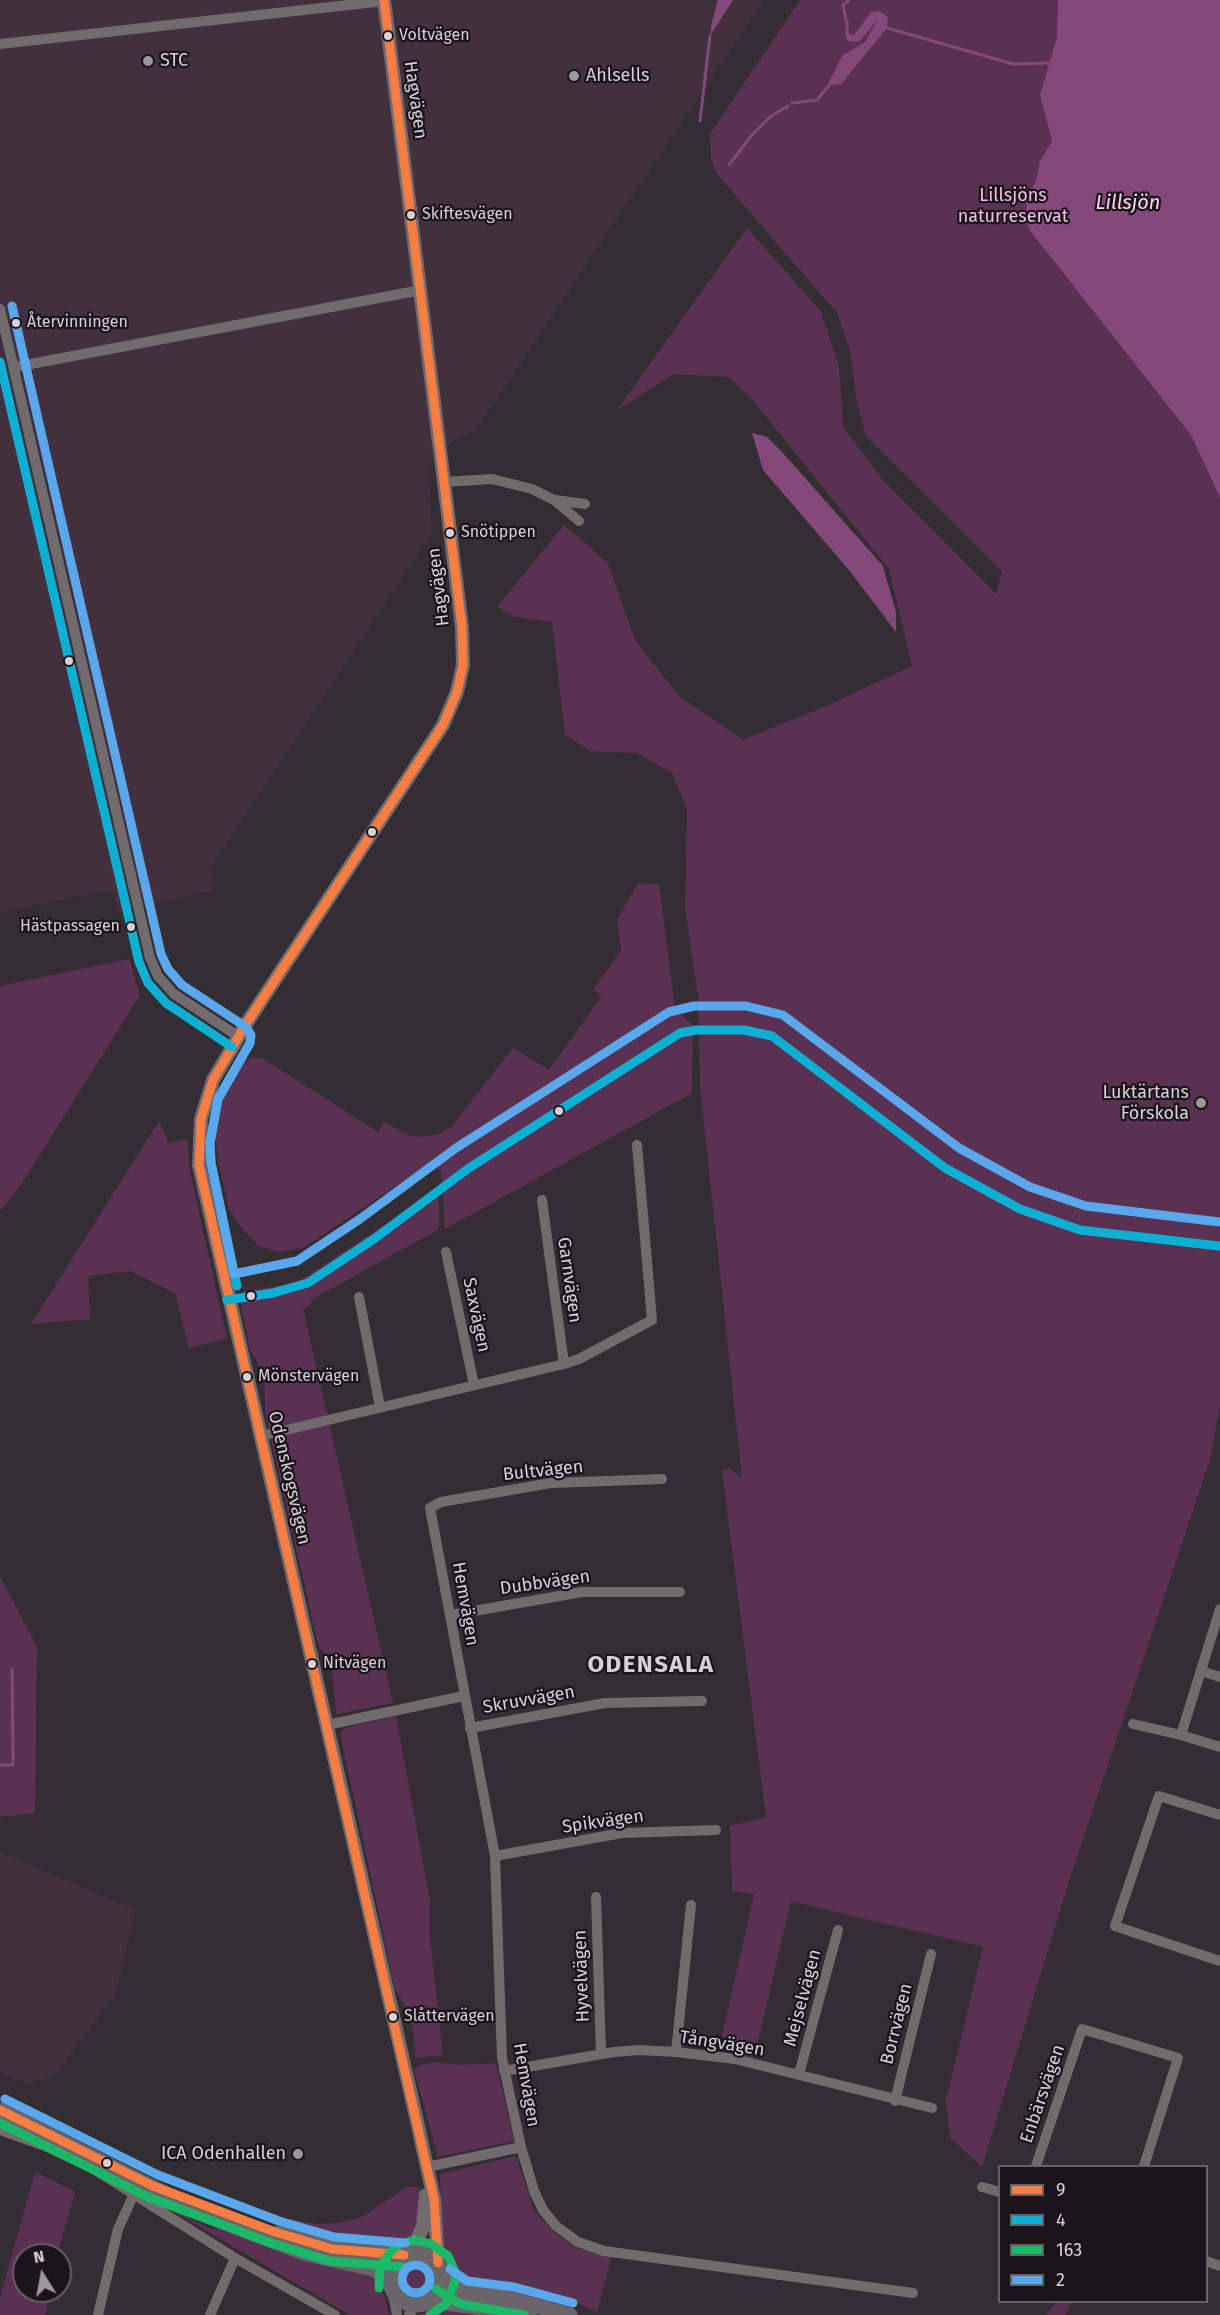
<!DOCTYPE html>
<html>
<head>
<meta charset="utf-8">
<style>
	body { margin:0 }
	#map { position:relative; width:1220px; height:2315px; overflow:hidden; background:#342e33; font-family:"Fira Sans",sans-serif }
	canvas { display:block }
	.legend { position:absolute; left:998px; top:2165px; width:210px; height:138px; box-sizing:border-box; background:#1b151a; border:2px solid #676066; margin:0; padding:8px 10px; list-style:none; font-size:18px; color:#d9d0d7 }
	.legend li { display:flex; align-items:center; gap:12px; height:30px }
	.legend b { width:30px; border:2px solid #676066 }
	.north { position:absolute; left:12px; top:2243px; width:60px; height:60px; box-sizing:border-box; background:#1b151a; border:2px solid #676066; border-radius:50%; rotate:349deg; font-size:16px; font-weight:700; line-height:24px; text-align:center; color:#d9d0d7 }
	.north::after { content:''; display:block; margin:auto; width:21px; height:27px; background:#9f979e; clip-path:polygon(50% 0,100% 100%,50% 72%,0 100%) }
</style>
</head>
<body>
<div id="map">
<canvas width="1220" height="2315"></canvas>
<ul class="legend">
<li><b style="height:8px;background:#f77d43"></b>9</li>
<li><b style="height:8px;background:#0dafd3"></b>4</li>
<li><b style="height:8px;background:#1ab867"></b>163</li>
<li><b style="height:8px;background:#5aa8eb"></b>2</li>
</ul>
<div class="north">N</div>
</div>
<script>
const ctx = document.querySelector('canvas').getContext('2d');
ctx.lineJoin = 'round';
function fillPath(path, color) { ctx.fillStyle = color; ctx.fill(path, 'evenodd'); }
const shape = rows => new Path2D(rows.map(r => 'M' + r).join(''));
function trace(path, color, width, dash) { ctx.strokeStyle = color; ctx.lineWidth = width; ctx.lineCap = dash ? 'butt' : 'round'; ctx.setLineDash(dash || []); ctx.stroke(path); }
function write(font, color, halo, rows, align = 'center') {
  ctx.font = font + ' "Fira Sans",sans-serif'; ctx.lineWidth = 4.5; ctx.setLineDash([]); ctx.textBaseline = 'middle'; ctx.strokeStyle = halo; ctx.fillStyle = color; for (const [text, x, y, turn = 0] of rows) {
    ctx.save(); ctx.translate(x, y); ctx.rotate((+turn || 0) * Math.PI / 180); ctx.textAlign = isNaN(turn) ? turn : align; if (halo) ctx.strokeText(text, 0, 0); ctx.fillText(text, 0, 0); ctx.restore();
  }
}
const built = shape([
	[0,0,764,0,475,431,455,439,429,467,432,533,210,868,215,890,118,912,112,889,0,913],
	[0,1852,136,1910,115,1995,54,2076,27,2084,0,2072]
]);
const green = shape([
	[800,0,1220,0,1220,1405,1210,1460,1069,1881,982,2167,950,2138,946,2100,983,1947,791,1901,754,2058,719,2049,754,1894,732,1891,730,1826,766,1817,722,1470,730,1468,742,1478,700,1086,698,996,685,908,687,809,672,773,637,753,590,751,565,734,552,622,515,617,497,607,564,525,608,563,635,640,679,696,743,740,826,706,912,666,889,569,750,397,729,377,674,374,617,410,747,228,820,310,839,366,843,427,882,479,996,594,1002,571,866,436,857,404,850,350,837,313,717,174,711,159,710,134],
	[638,883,659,884,675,1009,693,1025,692,1093,445,1229,441,1171,429,1164,303,1248,279,1252,259,1246,240,1226,229,1209,218,1161,214,1119,220,1097,236,1068,251,1058,262,1058,378,1132,384,1122,409,1136,423,1137,439,1134,452,1126,513,1048,549,1070,602,996,593,990,621,950,617,920],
	[129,959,140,995,21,1185,0,1211,0,986],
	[159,1121,169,1143,188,1139,189,1167,227,1339,189,1348,175,1293,131,1271,88,1276,90,1319,31,1324],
	[439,1189,439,1229,311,1300,311,1305,303,1309,393,1703,336,1714,333,1677,326,1656,318,1645,266,1417,264,1383,258,1363,250,1350,240,1300,247,1298,239,1300,242,1292,293,1283,305,1277],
	[0,1576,37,1647,35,1813,0,1817],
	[396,1716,430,1901,430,1938,443,2055,415,2058,414,2033,406,2008,395,1989,340,1733,345,1728],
	[433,2062,461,2065,496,2063,514,2141,438,2157,414,2070,418,2066],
	[516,2156,534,2211,554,2232,577,2248,612,2256,597,2312,558,2294,552,2305,467,2286,455,2281,449,2274,441,2236,440,2174],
	[35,2172,75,2192,57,2255,24,2255,24,2291,49,2291,46,2315,0,2315,0,2297],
	[415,2186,421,2191,417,2234,407,2246,395,2249,329,2243,280,2229,283,2218,318,2224,339,2223,362,2217,407,2187],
	[155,2201,211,2229,226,2228,370,2273,380,2280,389,2315,350,2315],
	'398 2279a18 18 0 1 1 36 0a18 18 0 1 1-36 0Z',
	[1057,2302,1071,2302,1066,2315,1045,2315],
	[442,2309,503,2315,416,2315]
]);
const water = shape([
	[718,0,733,0,710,36,712,22],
	[1058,0,1220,0,1220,497,1191,435,1028,228,1026,201,1036,181,1040,161,1052,141,1040,95,1057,37],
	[879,11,888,17,887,28,841,84,832,85,829,82,842,56,865,42,878,19,859,42,848,41,845,35,847,33,854,35,871,12],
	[752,433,767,437,783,453,883,566,896,612,896,632,849,570,763,470]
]);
const stream = shape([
	[846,19,843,5,849,0],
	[847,22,847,33],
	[887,28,1013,64,1049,63],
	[792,103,817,100,830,84],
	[700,121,710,36],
	[729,165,751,136,771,116,788,106],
	[0,1765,13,1765,12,1669]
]);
const minor = shape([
	[0,44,384,1],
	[0,309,150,958,158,976,174,994,239,1037],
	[15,367,421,290],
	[445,482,492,479,532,489,554,500,579,521],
	[555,500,585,504],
	[542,1200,564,1364],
	[446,1252,474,1385],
	[359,1297,380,1407],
	[261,1436,564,1364,579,1359,652,1320,637,1145],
	[662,1479,551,1483,441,1502,430,1508,495,1856,502,2058,521,2147,534,2191,543,2210,556,2226,578,2242,604,2251,913,2293],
	[451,1615,582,1592,680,1592],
	[1201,1671,1220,1677],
	[1133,1724,1181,1735,1220,1747],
	[327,1725,464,1696],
	[470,1728,605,1703,702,1701],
	[1181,1735,1220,1609],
	[1220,1815,1159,1796,1115,1926,1220,1961],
	[495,1856,622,1833,716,1830],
	[596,1897,601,2054],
	[676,2052,691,1905],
	[504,2071,614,2052,639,2050,676,2052,735,2059,932,2108],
	[799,2074,838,1930],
	[895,2101,931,1954],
	[0,2130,45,2146,92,2168,235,2258,335,2315],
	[1036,2166,1082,2029,1178,2058,1144,2166],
	[427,2167,521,2147],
	[982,2187,1000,2192],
	[1206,2261,1220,2266],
	[393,2293,397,2315],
	[98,2315,118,2229,134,2194],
	[210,2315,235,2258],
	[409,2315,415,2306]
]);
const tertiary = shape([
	[384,0,462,627,463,665,457,692,443,725,246,1024,213,1080,201,1119,199,1165,416,2117,434,2199,438,2263],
	[411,2253,423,2227,426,2195]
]);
const secondary = shape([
	[0,2110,196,2209,246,2231,307,2254,373,2269,390,2280],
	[278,2233,332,2249,404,2255],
	'390 2279a26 26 0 1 1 52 0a26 26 0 1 1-52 0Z',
	[443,2279,463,2292,511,2299,570,2315],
	[431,2301,529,2314]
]);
const bus1 = shape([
	[384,0,462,627,463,665,457,692,443,725,246,1024,213,1080,201,1119,199,1165,434,2199,438,2263],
	[0,2110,153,2186,275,2232,332,2249,404,2255]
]);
const bus2 = shape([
	[0,362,139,962,148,983,166,1003,232,1047],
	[237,1286,211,1163,210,1143,218,1099,250,1043],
	[227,1300,273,1293,308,1283,374,1239,469,1168,680,1033,696,1030,744,1030,772,1036,945,1168,1020,1209,1080,1230,1219,1246]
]);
const bus3 = shape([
	[0,2123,148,2197,271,2243,330,2261,403,2267],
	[379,2288,380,2267,392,2250,400,2244,415,2240,431,2244,448,2256,455,2272,455,2282,446,2304,430,2315],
	[436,2289,460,2304,524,2315]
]);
const bus4 = shape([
	[12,306,161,954,168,969,182,985,246,1027,251,1035,250,1043,218,1099,210,1143,211,1163,234,1274,297,1261,360,1219,456,1148,669,1012,694,1006,746,1006,783,1015,959,1148,1030,1187,1086,1206,1220,1222],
	[5,2099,158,2175,279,2221,334,2237,405,2243],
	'402 2279a14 14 0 1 1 28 0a14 14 0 1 1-28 0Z',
	[450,2269,467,2281,514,2287,573,2303]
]);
const markers = [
	[388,36,5,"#d9d0d7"],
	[148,61,6,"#9f979e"],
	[574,76,6,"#9f979e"],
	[411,215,5,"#d9d0d7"],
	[16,323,5,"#d9d0d7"],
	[450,533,5,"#d9d0d7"],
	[69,661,5,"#d9d0d7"],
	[372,832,5,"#d9d0d7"],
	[131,927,5,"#d9d0d7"],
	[1201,1103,6,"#9f979e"],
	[559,1111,5,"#d9d0d7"],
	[251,1296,5,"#d9d0d7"],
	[247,1377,5,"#d9d0d7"],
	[312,1664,5,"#d9d0d7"],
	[393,2017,5,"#d9d0d7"],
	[298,2154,6,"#9f979e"],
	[107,2163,5,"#d9d0d7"]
];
const busNames = [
	["Voltvägen",399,36],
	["Skiftesvägen",422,215],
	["Återvinningen",27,323],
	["Snötippen",461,533],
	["Hästpassagen",120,927,"right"],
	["Mönstervägen",258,1377],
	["Nitvägen",323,1664],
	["Slåttervägen",404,2017]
];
const poiNames = [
	["STC",160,61],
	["Ahlsells",586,76],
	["Luktärtans",1189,1093,"right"],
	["Förskola",1189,1114,"right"],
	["ICA Odenhallen",286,2154,"right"]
];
const streetNames = [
	["Hagvägen",415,100,82],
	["Hagvägen",439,587,-97],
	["Garnvägen",569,1280,82],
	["Saxvägen",476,1315,78],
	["Bultvägen",543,1471,-6],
	["Odenskogsvägen",289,1478,77],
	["Dubbvägen",545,1583,-8],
	["Hemvägen",465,1604,80],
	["Skruvvägen",529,1700,-10],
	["Spikvägen",603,1822,-8],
	["Hyvelvägen",582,1976,-92],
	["Mejselvägen",803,1998,-75],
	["Borrvägen",897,2024,-76],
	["Tångvägen",722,2044,9],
	["Hemvägen",526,2085,80],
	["Enbärsvägen",1043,2094,-71]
];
const parkNames = [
	["Lillsjöns",1013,196],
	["naturreservat",1013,217]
];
const waterNames = [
	["Lillsjön",1128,203]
];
const districtNames = [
	["ODENSALA",651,1665]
];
fillPath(built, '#42303e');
fillPath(green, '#5a3153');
fillPath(water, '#85487b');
trace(stream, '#85487b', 3);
trace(minor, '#706c6e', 10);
trace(tertiary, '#706c6e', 14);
trace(secondary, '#6a6569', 15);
trace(bus1, '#f77d43', 9);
trace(bus2, '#0dafd3', 9);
trace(bus3, '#1ab867', 9);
trace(bus4, '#5aa8eb', 9);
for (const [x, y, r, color] of markers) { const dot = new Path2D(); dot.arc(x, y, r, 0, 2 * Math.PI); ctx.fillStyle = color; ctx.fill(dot); trace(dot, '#1b151a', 2); }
write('16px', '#d9d0d7', '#1b151a', busNames, 'left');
write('18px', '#d9d0d7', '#1b151a', poiNames, 'left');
write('18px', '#d9d0d7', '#1b151a', streetNames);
write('18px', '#f7bfec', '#1b151a', parkNames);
write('italic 20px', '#fbd5f3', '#1b151a', waterNames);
ctx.letterSpacing = '1.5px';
write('bold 24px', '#d9d0d7', '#1b151a', districtNames);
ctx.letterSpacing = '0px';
</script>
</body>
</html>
